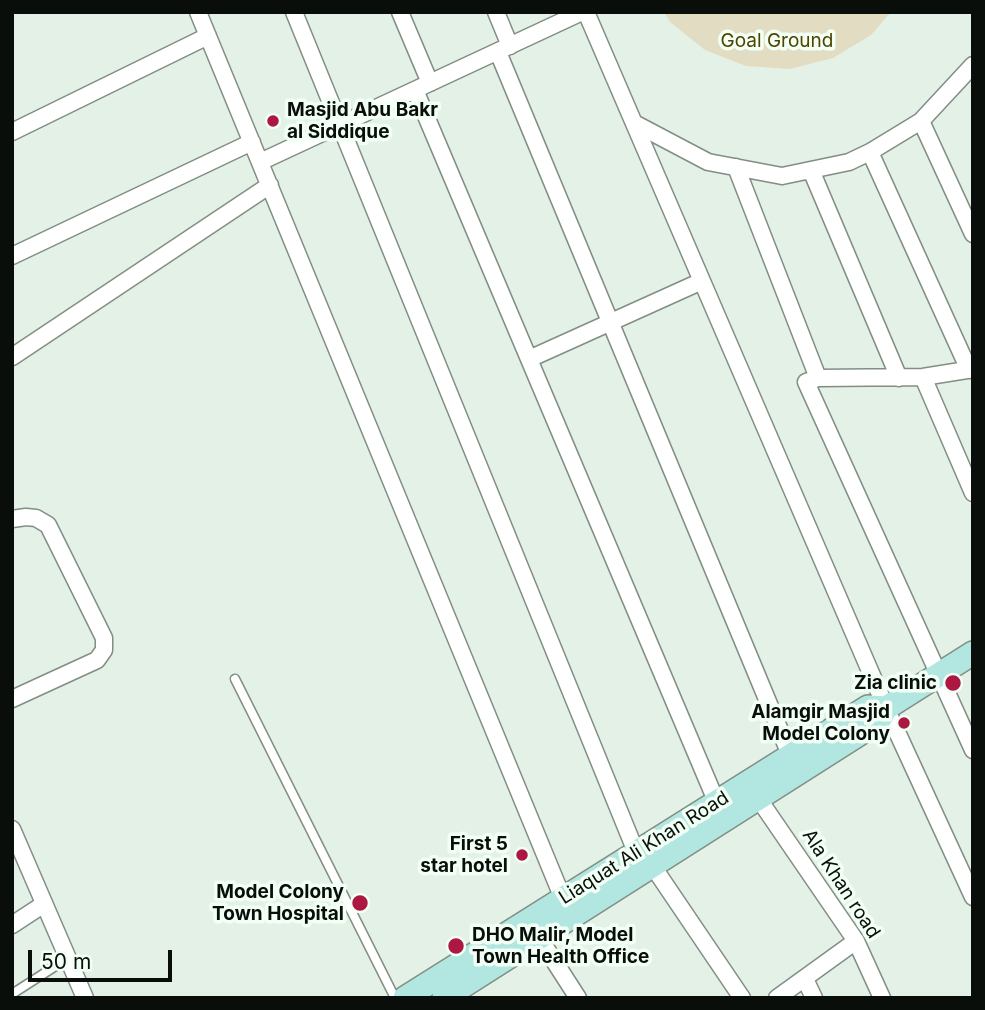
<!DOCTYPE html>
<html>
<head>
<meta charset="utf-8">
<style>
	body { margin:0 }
	#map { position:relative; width:985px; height:1010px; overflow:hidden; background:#e4f1e7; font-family:Inter,sans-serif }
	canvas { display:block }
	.frame { position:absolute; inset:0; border:14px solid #0a0e0b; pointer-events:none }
	.scale { position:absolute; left:28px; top:950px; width:144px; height:32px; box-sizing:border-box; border:4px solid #0a0e0b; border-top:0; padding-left:9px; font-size:21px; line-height:24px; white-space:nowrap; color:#0a0e0b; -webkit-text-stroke:5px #f1fff4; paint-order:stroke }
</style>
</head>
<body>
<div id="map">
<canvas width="985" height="1010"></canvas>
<div class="frame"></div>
<div class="scale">50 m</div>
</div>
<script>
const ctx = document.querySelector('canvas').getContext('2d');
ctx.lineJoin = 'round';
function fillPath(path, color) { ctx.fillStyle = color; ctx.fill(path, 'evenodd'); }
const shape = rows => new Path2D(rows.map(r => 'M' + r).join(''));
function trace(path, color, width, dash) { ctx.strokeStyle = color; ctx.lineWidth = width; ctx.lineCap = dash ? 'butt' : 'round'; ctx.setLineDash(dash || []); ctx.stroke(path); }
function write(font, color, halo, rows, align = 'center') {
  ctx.font = font + ' Inter,sans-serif'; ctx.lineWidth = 7; ctx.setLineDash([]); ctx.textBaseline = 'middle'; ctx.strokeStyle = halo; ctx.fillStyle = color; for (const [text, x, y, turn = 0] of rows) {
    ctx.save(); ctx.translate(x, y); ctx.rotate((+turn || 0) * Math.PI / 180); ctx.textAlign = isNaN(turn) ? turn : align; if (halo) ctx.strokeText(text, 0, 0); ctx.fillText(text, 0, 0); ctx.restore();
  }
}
const green = shape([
	[664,12,891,12,871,35,833,58,790,69,746,66,705,50,670,22]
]);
const service = shape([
	[235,679,395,998],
	[12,994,68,958]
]);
const minor = shape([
	[198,12,566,906],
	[294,12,636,852],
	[400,12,430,83],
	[496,12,510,46],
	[586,12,886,708,973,897],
	[498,52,791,757],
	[415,90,717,803],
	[921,121,973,234],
	[634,123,708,162,782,176,849,162,870,152,921,121,973,65],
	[12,132,208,36],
	[870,152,969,370],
	[260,162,582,12],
	[736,167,818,378],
	[811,170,899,378],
	[12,256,252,142],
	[12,357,270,185],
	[529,359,702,281],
	[973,369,923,377,818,378,806,382,973,750],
	[923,377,973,493],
	[12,519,26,517,36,518,48,525,104,638,104,650,97,660,12,699],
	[758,798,856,941,882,998],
	[12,829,85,998],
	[652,865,742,998],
	[12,925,44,904],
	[540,939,578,998],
	[805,979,814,998],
	[777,998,856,941]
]);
const secondary = shape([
	[405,998,868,707,886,708],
	[444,998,878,722,886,708,973,653]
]);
const markers = [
	[273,121,7,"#ac1842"],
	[953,683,9,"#ac1842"],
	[904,723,7,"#ac1842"],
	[522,855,7,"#ac1842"],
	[360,903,9,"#ac1842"],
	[456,946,9,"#ac1842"]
];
const parkNames = [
	["Goal Ground",777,41]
];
const poiNames = [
	["Masjid Abu Bakr",287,110,"left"],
	["al Siddique",287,132,"left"],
	["Zia clinic",937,683],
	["Alamgir Masjid",890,712],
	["Model Colony",890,734],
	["First 5",508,844],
	["star hotel",508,866],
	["Model Colony",344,892],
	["Town Hospital",344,914],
	["DHO Malir, Model",472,935,"left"],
	["Town Health Office",472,957,"left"]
];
const streetNames = [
	["Liaquat Ali Khan Road",644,848,-32],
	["Ala Khan road",841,884,57]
];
fillPath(green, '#e2dcc3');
trace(service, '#828e84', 11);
trace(minor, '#828e84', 19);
trace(secondary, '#828e84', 26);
trace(service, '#fff', 8);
trace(minor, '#fff', 16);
trace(secondary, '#b2e6e0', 23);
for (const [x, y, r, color] of markers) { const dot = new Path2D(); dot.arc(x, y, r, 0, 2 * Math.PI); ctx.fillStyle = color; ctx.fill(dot); trace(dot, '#f1fff4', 2.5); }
write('19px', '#514300', '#f1fff4', parkNames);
write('bold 19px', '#0a0e0b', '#f1fff4', poiNames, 'right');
write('19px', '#0a0e0b', '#f1fff4', streetNames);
</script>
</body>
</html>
